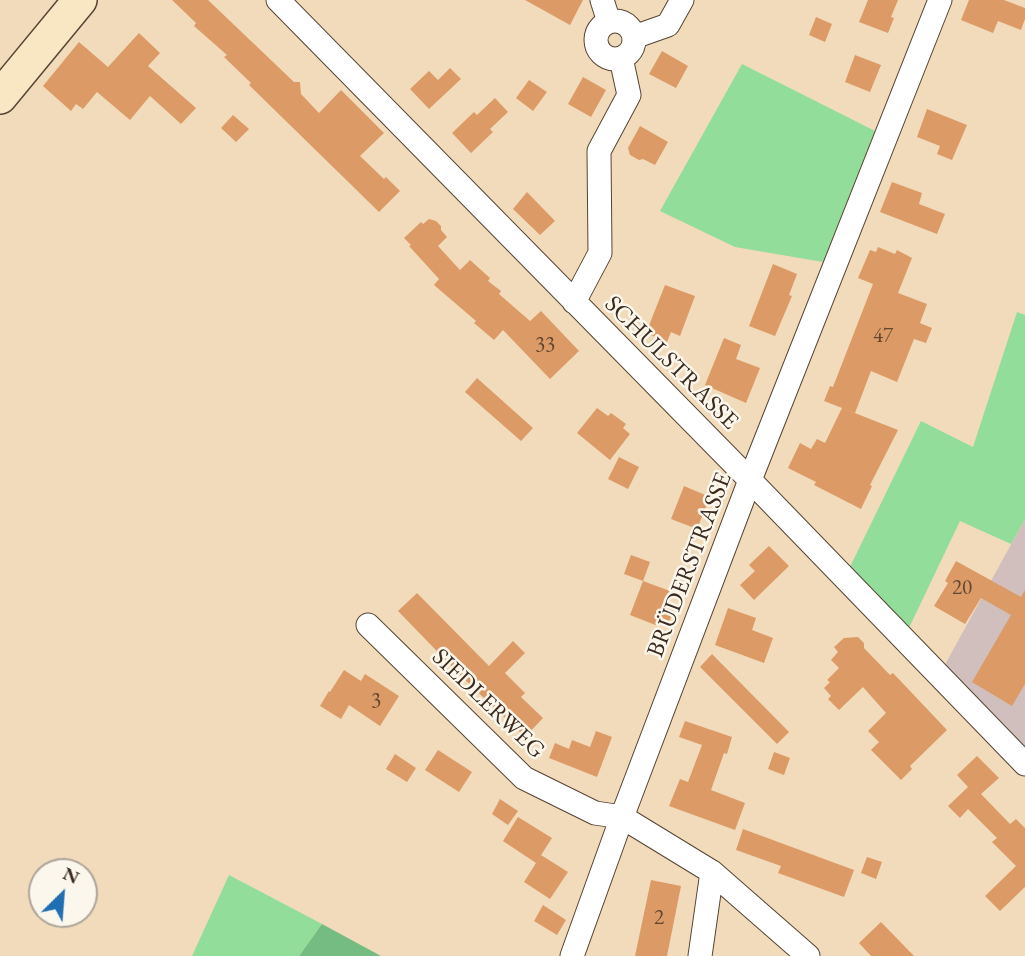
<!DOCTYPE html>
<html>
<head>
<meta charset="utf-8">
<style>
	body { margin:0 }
	#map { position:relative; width:1025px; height:956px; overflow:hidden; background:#f1dbba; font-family:"EB Garamond",serif }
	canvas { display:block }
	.north { position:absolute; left:28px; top:858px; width:70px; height:70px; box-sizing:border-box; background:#fbf7ec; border:2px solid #aea59a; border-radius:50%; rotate:25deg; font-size:19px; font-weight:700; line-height:28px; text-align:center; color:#3b2a1e }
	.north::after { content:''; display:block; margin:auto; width:24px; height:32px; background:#1f6fb2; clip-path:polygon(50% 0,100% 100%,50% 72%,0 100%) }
</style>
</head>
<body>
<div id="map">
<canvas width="1025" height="956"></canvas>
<div class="north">N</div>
</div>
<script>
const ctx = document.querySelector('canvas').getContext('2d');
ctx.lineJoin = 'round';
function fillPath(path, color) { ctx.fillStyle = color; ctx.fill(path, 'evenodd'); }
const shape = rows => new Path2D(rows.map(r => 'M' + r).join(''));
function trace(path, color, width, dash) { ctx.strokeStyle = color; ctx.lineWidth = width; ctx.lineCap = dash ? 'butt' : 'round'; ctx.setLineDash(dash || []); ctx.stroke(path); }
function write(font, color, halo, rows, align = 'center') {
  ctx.font = font + ' "EB Garamond",serif'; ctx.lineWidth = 5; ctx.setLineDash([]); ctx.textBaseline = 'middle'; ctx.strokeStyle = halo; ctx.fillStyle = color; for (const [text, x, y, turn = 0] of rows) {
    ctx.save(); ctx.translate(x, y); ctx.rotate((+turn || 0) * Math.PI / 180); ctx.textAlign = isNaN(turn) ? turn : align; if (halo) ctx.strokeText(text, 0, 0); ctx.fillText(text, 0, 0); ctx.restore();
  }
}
const industrial = shape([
	[1025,519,1025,753,942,670]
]);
const green = shape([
	[742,64,875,131,823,262,735,247,660,211],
	[1017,312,1025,315,1025,519,1011,544,960,521,907,632,847,573,921,421,973,447],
	[229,875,322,924,299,956,192,956]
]);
const forest = shape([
	[322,924,381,956,299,956]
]);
const building = shape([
	[172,0,208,0,294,82,300,82,301,94,319,113,341,90,384,133,360,156,384,179,386,177,400,191,379,212,249,85,251,83,224,57,227,55,194,26,196,23],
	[525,0,583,0,570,25],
	[868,0,898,0,891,17,894,18,888,33,859,22],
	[969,0,1004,0,1025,8,1025,19,1021,30,998,21,993,33,961,20],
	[816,17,832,24,825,42,809,35],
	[139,33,160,53,148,66,196,108,181,124,150,96,130,120,97,92,83,109,76,104,71,111,43,86,79,42,108,67],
	[662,51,688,66,676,88,649,74],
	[855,55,881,65,870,92,845,82],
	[450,68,461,79,429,109,410,89,429,71,438,80],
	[583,77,606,90,591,117,568,104],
	[529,80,547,92,533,111,516,98],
	[495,98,508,112,490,129,493,132,471,153,452,133,474,112,477,115],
	[927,109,967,125,952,160,937,154,940,146,917,137],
	[233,115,249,129,236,142,221,128],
	[640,126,668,142,655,165,643,159,639,160,630,155,628,148],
	[892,182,922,193,919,204,945,214,937,234,880,212],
	[527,192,555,221,540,235,513,209],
	[429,219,436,221,441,226,441,230,447,237,438,246,460,270,470,260,490,278,488,281,501,291,499,294,530,321,541,311,579,351,550,379,503,330,494,340,474,323,476,321,434,285,439,279,409,246,411,245,404,238,421,222,423,224],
	[878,247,895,254,897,250,912,258,898,293,927,304,920,323,932,328,926,343,914,339,897,382,871,371,855,413,824,401,830,386,833,387,873,284,858,278,870,250,876,252],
	[773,264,797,274,789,295,792,296,775,336,749,326],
	[665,285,695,296,680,336,671,332,667,342,646,333],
	[724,338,741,345,736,359,760,368,746,403,705,385],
	[477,378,533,428,521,441,465,392],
	[597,408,608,416,611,413,626,424,623,428,630,434,610,460,577,433],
	[842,408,898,430,870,485,872,486,861,509,814,485,816,482,788,468,800,443,811,449,817,439,825,443],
	[619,457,639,467,628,489,608,479],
	[684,486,710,497,697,529,671,519],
	[769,546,789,566,754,600,740,585,755,571,749,565],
	[631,555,650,562,643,581,670,591,666,603,675,607,668,624,659,621,658,626,630,615,643,581,624,574],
	[956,561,1021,597,1025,590,1025,684,1012,706,972,682,1011,615,981,598,965,624,934,606,948,583,945,581],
	[417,593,489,666,513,641,525,653,505,673,525,693,521,697,543,718,525,737,461,676,398,611],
	[728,608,756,618,752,630,773,638,764,663,715,645],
	[858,637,864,643,864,648,890,675,893,673,947,730,910,766,912,769,901,780,871,750,879,742,868,731,886,713,863,687,839,710,828,699,831,696,824,688,830,682,827,680,839,668,831,660,838,652,834,647,844,638],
	[712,654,789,732,777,744,700,667],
	[344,670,361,681,365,674,399,696,380,726,349,705,341,719,320,706,329,691,330,692],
	[685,721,732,737,727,754,724,753,711,790,745,803,735,830,669,806,680,779,688,782,702,745,679,737],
	[596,731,612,737,597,777,549,758,555,743,569,749,572,740,590,747],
	[438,750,472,772,459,792,425,770],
	[774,752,790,758,784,775,768,769],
	[395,754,416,768,407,782,386,769],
	[977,756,999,778,981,794,1010,824,1016,819,1025,828,1025,887,1000,911,985,896,1016,866,992,842,997,838,968,809,960,818,948,806,968,787,957,775],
	[500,799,518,811,508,825,492,814],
	[518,817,552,838,536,863,503,841],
	[743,829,854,870,844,897,778,873,781,866,736,850],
	[541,855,568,872,550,899,524,882],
	[867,857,882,862,876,879,861,873],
	[651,880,681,886,667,956,635,956],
	[543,905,566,920,557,935,534,921],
	[881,922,914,956,871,956,859,943]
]);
const minor = shape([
	[278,0,750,480,1025,764],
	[602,0,609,22],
	'596 40a19 19 0 1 1 38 0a19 19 0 1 1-38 0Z',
	[634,37,668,25,682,0],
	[574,302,600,253,599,151,629,95,621,58],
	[368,625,524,778,595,813,622,817,712,872,808,956],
	[572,956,622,817,750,480,940,0],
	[700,956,712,872]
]);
const secondary = shape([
	[0,97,80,0]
]);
const numberNames = [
	["47",883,336],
	["33",545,345],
	["20",962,588],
	["3",376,701],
	["2",659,918]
];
const streetNames = [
	["SCHULSTRASSE",671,363,45],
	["BRÜDERSTRASSE",690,565,-69],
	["SIEDLERWEG",488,704,44]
];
fillPath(industrial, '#d1bfbd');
fillPath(green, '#92dd9a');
fillPath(forest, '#75bc82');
fillPath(building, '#dc9b66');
trace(minor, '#564535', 25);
trace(secondary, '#564535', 36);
trace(minor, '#fff', 23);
trace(secondary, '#f9e7c3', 33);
write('21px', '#634630', null, numberNames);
write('24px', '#3b2a1e', '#fbf7ec', streetNames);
</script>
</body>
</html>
